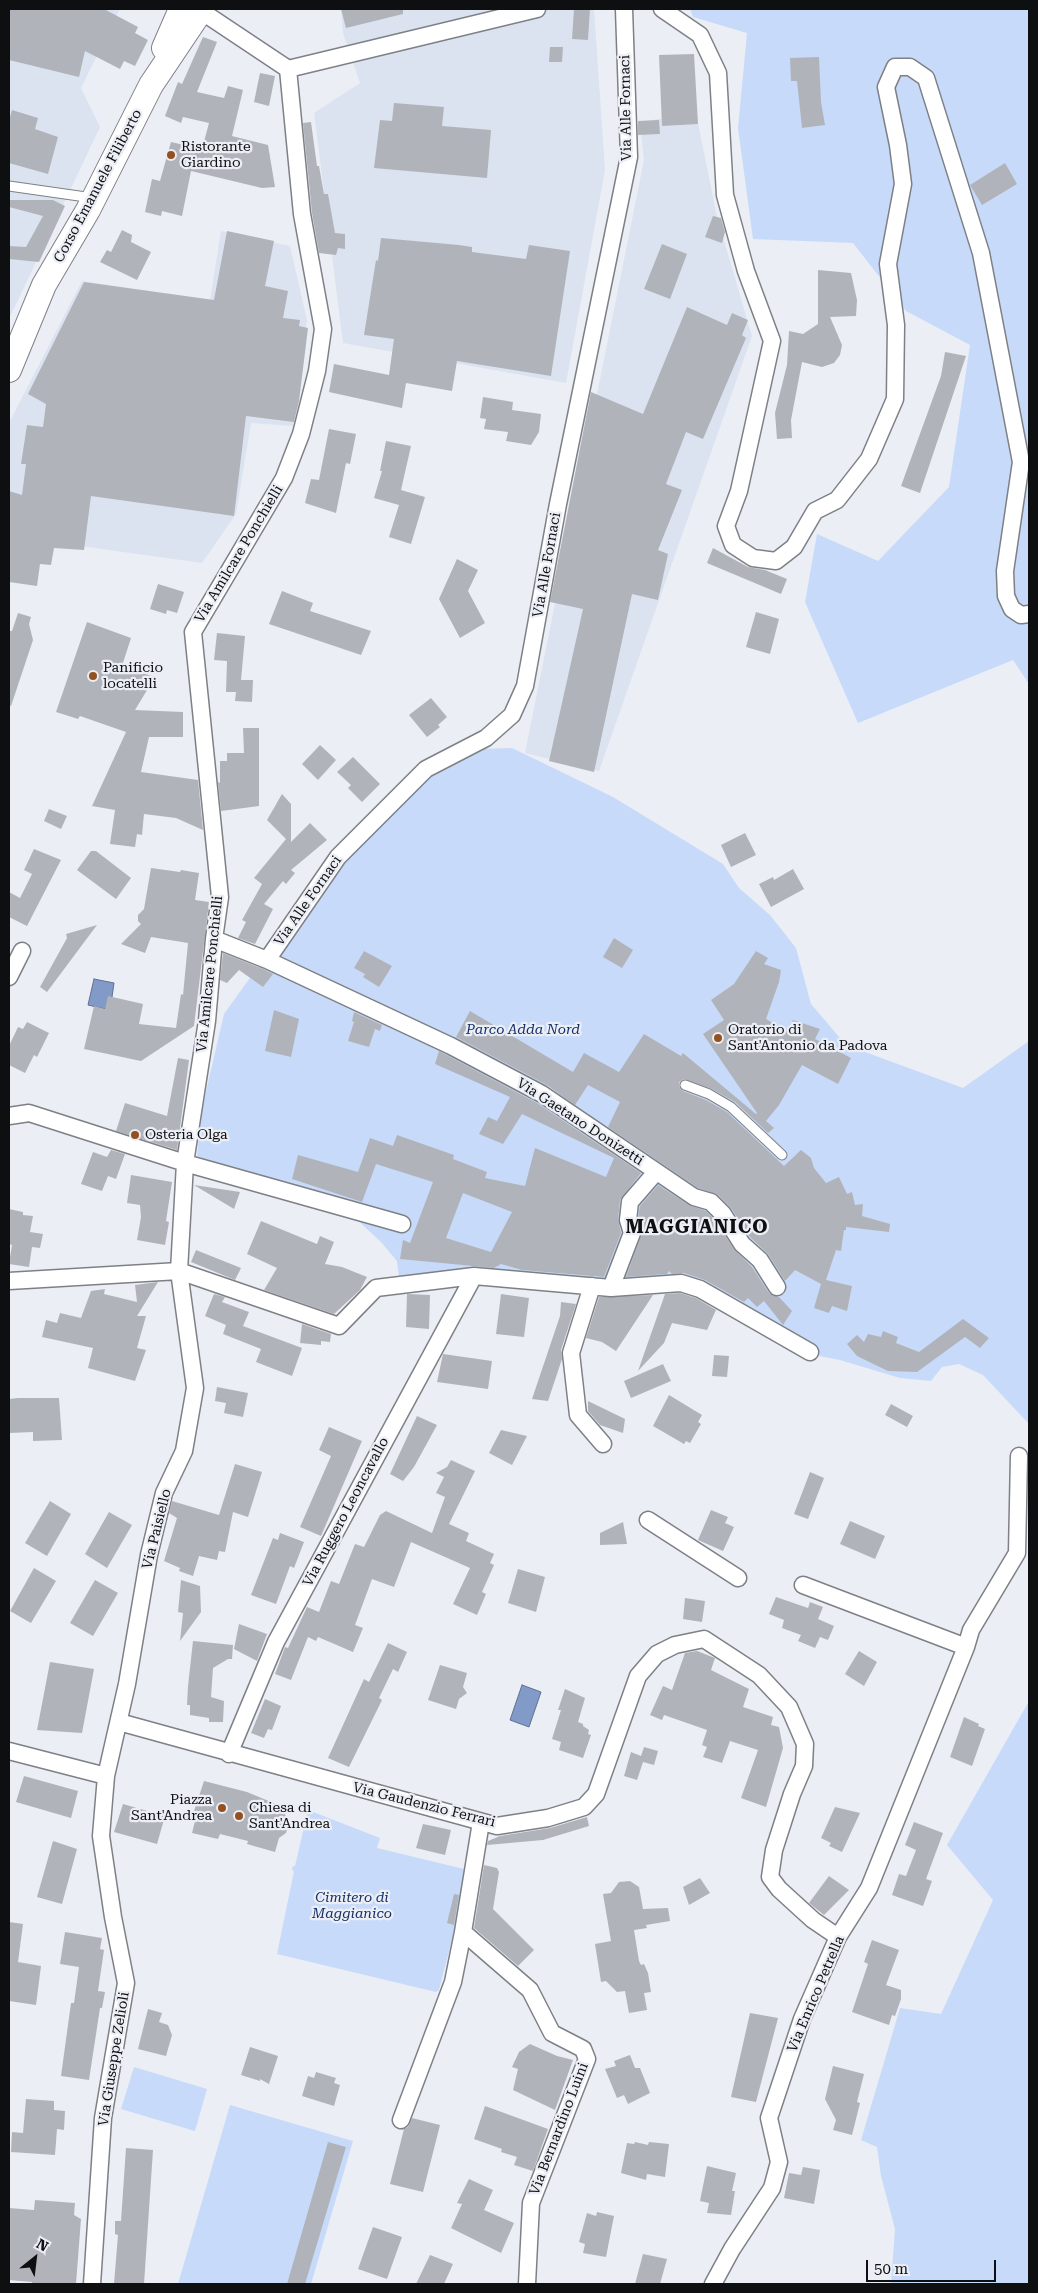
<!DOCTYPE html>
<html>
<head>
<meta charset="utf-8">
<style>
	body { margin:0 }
	#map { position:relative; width:1038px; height:2293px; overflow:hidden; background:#ebeef5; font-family:"Roboto Serif",serif }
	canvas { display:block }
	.frame { position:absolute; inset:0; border:10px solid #0e0f11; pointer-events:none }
	.north { position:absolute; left:10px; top:2233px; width:50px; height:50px; -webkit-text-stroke:4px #ebeef5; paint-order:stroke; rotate:29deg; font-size:14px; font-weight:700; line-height:20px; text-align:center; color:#0e0f11 }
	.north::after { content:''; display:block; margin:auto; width:18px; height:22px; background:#0e0f11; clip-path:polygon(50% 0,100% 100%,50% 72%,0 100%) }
	.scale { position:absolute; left:866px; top:2260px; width:130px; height:22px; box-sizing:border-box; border:2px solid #0e0f11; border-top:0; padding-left:6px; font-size:15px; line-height:18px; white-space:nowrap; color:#0e0f11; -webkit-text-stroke:4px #ebeef5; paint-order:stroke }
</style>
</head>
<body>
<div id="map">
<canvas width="1038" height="2293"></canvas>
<div class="frame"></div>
<div class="north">N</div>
<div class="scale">50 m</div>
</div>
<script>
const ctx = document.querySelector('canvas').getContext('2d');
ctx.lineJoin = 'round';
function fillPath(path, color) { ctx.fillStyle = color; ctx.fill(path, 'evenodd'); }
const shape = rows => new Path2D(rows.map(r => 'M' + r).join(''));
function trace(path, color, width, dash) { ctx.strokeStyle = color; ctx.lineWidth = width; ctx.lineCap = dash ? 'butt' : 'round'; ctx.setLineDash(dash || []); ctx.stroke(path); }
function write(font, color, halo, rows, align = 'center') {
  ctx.font = font + ' "Roboto Serif",serif'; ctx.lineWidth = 4.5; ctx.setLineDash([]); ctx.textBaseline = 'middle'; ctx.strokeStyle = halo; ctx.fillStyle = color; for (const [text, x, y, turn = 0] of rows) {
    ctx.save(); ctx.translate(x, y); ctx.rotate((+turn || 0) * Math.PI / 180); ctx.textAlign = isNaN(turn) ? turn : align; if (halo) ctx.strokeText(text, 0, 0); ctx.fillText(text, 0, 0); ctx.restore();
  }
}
const built = shape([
	[9,9,120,9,81,88,100,127,9,319],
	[341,9,594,9,605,170,566,383,343,343,314,113,360,83,343,33],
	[696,113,717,217,752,336,599,771,525,753,644,160,640,122],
	[221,231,290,246,307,320,293,426,251,423,236,514,202,563,9,536,9,423,82,281,210,300]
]);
const green = shape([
	[690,9,1029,9,1029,684,1013,660,858,723,805,602,817,534,878,561,949,487,970,345,906,311,853,243,753,239,738,128,747,33,693,17],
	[512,748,613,797,723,864,739,888,770,915,796,948,811,1004,846,1045,963,1088,1029,1041,1029,1424,983,1375,959,1364,942,1367,931,1381,900,1378,840,1360,799,1352,688,1281,399,1277,397,1261,381,1242,354,1217,197,1156,201,1113,224,1014,275,943,378,816,434,769,476,749],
	[1029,1701,1029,2284,891,2284,895,2229,881,2176,877,2147,861,2140,900,2008,941,2014,993,1900,947,1845],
	[308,1810,380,1838,377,1848,464,1869,467,1874,463,1897,439,1990,436,1992,277,1954,294,1871,292,1870,293,1866,295,1866],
	[134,2067,207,2089,195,2131,121,2109],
	[230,2105,353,2141,311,2284,178,2284]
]);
const water = shape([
	[94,979,114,983,112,997,105,1009,88,1005,94,979],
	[522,1685,541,1692,529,1727,510,1720,522,1685]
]);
const building = shape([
	[9,9,104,9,138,27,135,33,148,40,135,66,124,61,120,69,85,51,79,77,9,60],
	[341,9,403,9,403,14,346,28],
	[574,9,590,9,588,40,572,39],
	[203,37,217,42,197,92,224,98,228,86,243,90,232,136,268,145,275,187,262,188,191,171,182,216,162,211,161,216,145,212,152,179,160,181,171,142,202,149,209,123,183,117,181,123,165,116,178,82,182,84],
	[550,47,563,47,562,62,549,62],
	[694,54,698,124,662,126,659,55],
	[819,57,821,102,825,125,802,128,797,81,791,81,790,58],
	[260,73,275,76,269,106,254,102],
	[394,103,444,107,442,126,491,130,487,178,374,168,380,120,392,121],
	[12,110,38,118,35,129,58,137,48,174,9,163,9,121],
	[659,120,660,134,638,135,638,121],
	[311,122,317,166,319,166,324,194,328,194,335,233,345,234,345,249,338,248,336,255,319,253,312,213,303,123],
	[1005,163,1017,184,982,205,970,185],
	[9,200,53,200,65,206,39,262,9,259,9,246,26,247,43,216,9,207],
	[713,216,721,218,725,232,722,243,705,237],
	[122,230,132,235,131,242,151,252,137,280,100,262,107,250,111,252],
	[227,231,274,241,265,286,288,291,283,318,300,320,299,326,308,328,299,401,294,422,246,416,234,516,91,496,84,550,54,548,51,565,40,564,37,586,9,582,9,491,22,495,26,464,21,464,27,425,43,427,46,404,28,394,84,282,214,300],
	[381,238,459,245,472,247,472,252,526,259,529,245,570,251,551,376,457,361,452,391,406,383,402,408,329,392,334,364,389,375,394,339,364,335,376,260,378,261],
	[662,244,687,254,670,299,644,289],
	[818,270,851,273,857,300,856,316,830,317,842,345,840,355,834,363,822,367,802,362,791,420,792,438,777,439,775,413,787,365,789,331,803,334,818,324],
	[687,307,727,325,732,313,748,320,742,335,746,338,703,439,686,432,666,484,682,490,658,550,668,554,658,600,632,594,594,772,549,761,583,609,550,602,591,392,643,414],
	[945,352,966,356,920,493,901,486,941,376],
	[483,397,513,402,512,410,541,414,539,432,531,445,506,441,508,432,484,429,486,419,480,418],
	[329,429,356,434,350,464,346,463,336,513,305,503,311,479,319,480],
	[386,441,411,446,401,490,425,497,411,544,389,537,399,505,374,498,382,471,380,471],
	[713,548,748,567,765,570,787,579,781,594,707,563],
	[457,559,478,570,468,591,485,623,460,638,439,599],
	[158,584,184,592,177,613,167,610,166,614,150,609],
	[282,591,313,603,310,611,371,631,361,655,269,624],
	[756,612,779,619,770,654,746,647],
	[18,613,31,617,29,624,33,640,11,706,9,705,9,631,12,631],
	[87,622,131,638,122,666,155,677,135,710,183,712,183,737,149,737,141,772,198,780,203,830,176,818,144,814,142,835,137,834,135,847,110,844,115,810,92,806,126,732,80,716,78,719,56,712],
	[217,633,245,636,241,680,253,680,252,702,235,701,236,692,226,692,227,661,214,660],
	[431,698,447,717,438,725,440,727,427,737,409,715],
	[243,728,259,728,259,806,221,811,218,782,220,783,220,761,227,761,227,753,244,753],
	[320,745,336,760,318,780,302,764],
	[353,757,380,784,362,802,348,788,351,785,337,772],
	[282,794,291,804,291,842,310,823,327,840,291,870,295,873,286,884,283,881,264,904,273,909,255,944,238,938,246,922,242,920,262,884,254,878,286,839,267,820],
	[49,809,67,816,61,829,44,821],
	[745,833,756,855,731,867,721,845],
	[34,849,61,860,27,926,9,917,9,892,20,898,32,874,24,870],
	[91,851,96,851,131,878,116,899,77,870],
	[151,868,180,872,181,870,199,873,195,900,209,902,194,1026,141,1061,84,1049,94,1006,105,1009,108,996,143,1004,139,1024,176,1028,181,994,183,995,188,943,151,937,145,953,121,944,141,924,138,921,138,915,144,909],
	[793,869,804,889,771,907,759,884,773,877,774,880],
	[97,925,47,992,40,987,67,938,66,934],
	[614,938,633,950,622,968,603,957],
	[364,951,392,966,379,987,363,977,365,974,354,968],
	[756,951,768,958,764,964,781,970,779,982,766,1019,788,1032,793,1020,820,1029,815,1039,851,1058,838,1084,802,1065,779,1105,766,1121,774,1128,768,1133,735,1102,712,1089,684,1079,679,1082,679,1086,683,1091,706,1100,727,1112,784,1166,801,1150,811,1158,814,1168,826,1183,839,1177,847,1194,852,1192,855,1205,863,1204,862,1216,890,1224,889,1232,846,1227,846,1230,844,1230,841,1251,836,1250,826,1280,852,1286,847,1311,832,1306,829,1313,814,1308,821,1284,795,1270,785,1281,768,1254,750,1237,731,1208,718,1195,698,1188,608,1127,620,1102,588,1085,575,1105,547,1085,456,1037,470,1011,573,1072,584,1053,619,1072,644,1034,681,1056,683,1053,756,1114,757,1113,703,1034,724,1020,711,1000,734,984],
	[223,953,263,969,273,974,263,987,239,970,227,983,220,980],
	[274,1010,299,1019,291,1057,265,1051],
	[354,1012,382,1025,380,1031,375,1029,369,1047,348,1041,354,1022,352,1021],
	[27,1022,49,1033,37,1057,34,1055,25,1073,9,1065,9,1046,18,1027,23,1029],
	[439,1051,537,1103,641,1173,620,1200,618,1219,621,1233,604,1277,522,1270,501,1264,494,1268,400,1259,403,1240,410,1243,433,1182,376,1164,362,1202,292,1179,298,1155,358,1172,370,1138,393,1146,397,1135,454,1155,453,1159,487,1172,485,1178,525,1186,535,1148,606,1177,614,1158,522,1114,503,1144,479,1134,488,1117,497,1121,510,1097,435,1064],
	[463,1193,512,1212,491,1252,446,1238],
	[178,1058,189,1060,177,1150,116,1131,125,1103,167,1116],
	[111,1150,125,1154,116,1179,108,1176,102,1191,81,1184,93,1152,107,1157],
	[131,1175,172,1182,166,1221,169,1222,165,1245,137,1240,141,1217,140,1205,127,1203],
	[194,1185,240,1192,234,1209],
	[658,1185,689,1205,706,1211,715,1220,734,1249,752,1267,769,1293,779,1297,792,1311,783,1325,764,1301,757,1307,748,1298,744,1302,705,1280,684,1273,672,1274,669,1271,667,1274,626,1277,641,1236,638,1219,640,1206],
	[9,1209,23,1212,23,1215,33,1216,30,1232,43,1234,40,1248,32,1247,29,1267,9,1264,12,1245,9,1244],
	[261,1221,317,1244,320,1236,334,1242,325,1264,342,1267,367,1277,360,1290,334,1314,264,1290,277,1268,247,1254],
	[196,1250,241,1268,235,1280,191,1262],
	[158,1282,137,1316,146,1316,137,1348,146,1350,135,1381,88,1368,93,1348,42,1337,46,1320,57,1323,60,1313,81,1318,91,1291,105,1289,104,1294,137,1302,135,1285],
	[680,1293,696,1298,716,1310,707,1330,672,1323,664,1343,638,1371,665,1294],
	[214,1294,225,1297,222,1302,249,1312,243,1326,302,1348,292,1376,256,1362,261,1349,223,1334,226,1325,205,1316],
	[407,1294,430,1295,429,1329,406,1327],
	[501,1294,529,1298,524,1337,496,1334],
	[653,1295,616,1351,602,1342,586,1338,599,1297],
	[561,1302,576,1304,561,1350,562,1359,548,1401,532,1399,560,1316],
	[963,1319,989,1338,980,1348,965,1337,917,1372,888,1371,857,1356,847,1344,857,1335,864,1342,868,1334,881,1337,883,1331,898,1337,896,1343,919,1352],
	[302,1324,331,1334,330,1342,321,1341,321,1345,300,1343],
	[443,1354,492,1361,488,1389,437,1382],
	[714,1355,729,1356,727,1377,712,1376],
	[663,1364,671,1381,631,1398,624,1381],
	[217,1387,248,1393,243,1417,224,1413,226,1403,215,1401],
	[669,1395,702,1415,698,1422,701,1424,690,1443,686,1441,684,1444,653,1426],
	[18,1398,59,1398,62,1440,33,1441,33,1432,9,1433,9,1399],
	[588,1401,625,1419,623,1433,600,1425,588,1411],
	[891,1404,913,1416,907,1427,885,1415],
	[417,1416,437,1425,414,1467,403,1481,390,1474],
	[329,1427,362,1441,321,1536,300,1527,331,1456,319,1450],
	[501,1430,527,1436,512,1465,489,1453],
	[451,1460,475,1471,449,1524,469,1533,466,1541,494,1554,490,1563,494,1565,482,1592,486,1594,477,1615,453,1604,470,1568,411,1542,394,1587,372,1579,355,1625,363,1628,353,1652,318,1637,316,1641,308,1637,291,1680,275,1674,285,1647,288,1648,307,1607,319,1612,331,1581,339,1584,355,1544,364,1547,380,1515,386,1511,432,1533,445,1497,436,1493,444,1477,436,1473,447,1467],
	[235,1464,262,1472,248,1517,233,1512,225,1552,219,1551,217,1560,199,1556,193,1576,179,1571,180,1568,164,1561,177,1518,169,1513,172,1501,219,1515],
	[810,1472,824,1478,808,1519,794,1514],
	[50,1501,71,1514,47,1556,25,1543],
	[711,1510,728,1517,725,1523,734,1527,723,1551,698,1540],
	[109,1512,132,1525,107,1568,85,1554],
	[850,1521,885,1536,875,1559,840,1544],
	[623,1522,627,1544,600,1545,600,1533],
	[280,1533,304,1542,294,1568,290,1566,276,1604,251,1595,273,1538,278,1540],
	[34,1568,56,1581,31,1623,10,1611],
	[518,1569,545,1577,536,1612,508,1603],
	[95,1580,118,1593,93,1636,70,1623],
	[181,1580,200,1586,201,1612,180,1641,183,1613,178,1612],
	[776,1597,808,1608,810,1602,823,1607,818,1619,834,1626,828,1640,820,1637,815,1648,798,1641,801,1635,782,1628,784,1620,769,1614],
	[685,1598,705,1601,702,1622,683,1619],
	[239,1624,267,1634,257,1661,234,1649],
	[193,1641,233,1645,232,1659,228,1659,213,1668,211,1697,224,1701,223,1722,209,1722,209,1718,190,1715,190,1705,187,1705,188,1686],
	[388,1643,407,1652,398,1672,393,1669,379,1698,382,1700,349,1767,328,1758,364,1679,369,1682],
	[697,1651,715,1658,711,1670,749,1689,743,1707,773,1717,771,1725,779,1727,783,1748,766,1807,741,1798,758,1750,730,1741,722,1763,703,1757,707,1747,702,1745,707,1730,664,1715,662,1720,650,1715,663,1686,672,1690,685,1653],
	[859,1651,877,1662,864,1686,845,1674],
	[50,1662,94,1669,82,1733,37,1730],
	[440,1665,467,1673,463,1687,467,1693,459,1699,456,1709,428,1700],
	[565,1689,585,1698,578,1722,583,1724,583,1726,589,1730,588,1734,591,1735,583,1758,559,1750,561,1742,552,1739,561,1710,558,1710],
	[265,1699,281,1706,272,1730,268,1729,264,1738,251,1733],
	[964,1717,979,1724,978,1726,985,1729,972,1766,950,1757],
	[644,1747,658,1751,654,1765,643,1762,637,1780,624,1776,631,1752,641,1756],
	[24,1776,78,1791,71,1818,16,1802],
	[204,1781,247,1792,276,1804,287,1817,289,1823,286,1833,279,1838,275,1852,247,1844,248,1841,220,1834,218,1839,192,1833,195,1821,191,1820],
	[123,1804,165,1816,157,1844,114,1832],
	[835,1807,860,1813,842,1852,829,1846,831,1843,821,1838],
	[587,1817,589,1826,543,1840,487,1845,488,1841,500,1836,550,1828],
	[914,1822,943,1833,926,1879,932,1881,923,1906,892,1895,899,1874,906,1876,916,1850,905,1845],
	[423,1824,451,1830,445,1855,416,1848],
	[53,1841,77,1849,62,1904,37,1897],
	[484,1865,497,1868,499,1872,493,1909,534,1950,518,1966,474,1928],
	[829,1876,849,1890,824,1915,809,1903],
	[700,1878,710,1893,689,1905,683,1887],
	[630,1881,639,1887,643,1909,668,1908,670,1921,646,1925,647,1928,634,1930,639,1961,641,1965,644,1964,648,1973,651,1992,644,1993,647,2010,629,2013,625,1991,617,1992,606,1981,601,1982,595,1944,611,1941,603,1894,611,1893,619,1882],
	[454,1894,459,1895,454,1925,447,1923],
	[9,1922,23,1924,18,1962,41,1966,36,2005,9,2001],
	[65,1932,102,1938,100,1949,104,1950,98,1991,105,1992,102,2008,100,2008,89,2080,61,2076,71,2003,74,2003,79,1967,60,1964],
	[872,1940,899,1950,886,1985,901,1990,901,1999,895,2016,892,2015,889,2025,852,2012,868,1964,864,1962],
	[148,2009,162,2013,159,2022,168,2025,172,2035,166,2056,138,2049],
	[750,2013,778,2018,756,2102,731,2097],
	[530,2044,557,2056,573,2060,555,2110,513,2090,518,2069,512,2067,519,2052],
	[250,2047,278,2056,269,2084,260,2079,260,2081,241,2075],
	[630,2055,635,2068,640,2068,650,2093,628,2104,624,2095,617,2098,605,2069,616,2066,614,2061],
	[833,2066,864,2074,857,2102,860,2103,852,2135,833,2130,836,2120,825,2099],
	[316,2072,336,2078,334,2083,340,2085,334,2106,302,2096,308,2076,314,2078],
	[26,2099,54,2101,54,2110,65,2111,64,2130,57,2129,55,2155,11,2152,12,2132,23,2133],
	[485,2106,548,2129,533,2171,514,2165,517,2157,501,2152,502,2149,474,2139],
	[412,2118,440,2125,423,2192,390,2184,404,2129,408,2127],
	[328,2142,346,2147,305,2284,287,2284],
	[635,2142,648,2145,649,2142,669,2144,665,2177,647,2174,646,2180,621,2173,627,2143,634,2144],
	[126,2148,153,2150,144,2284,114,2284,118,2235,115,2234,115,2221,121,2221],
	[707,2166,736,2173,732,2191,735,2191,731,2215,707,2213,709,2203,700,2201],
	[803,2167,820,2170,814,2204,784,2198,789,2173,801,2175],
	[469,2179,493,2190,484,2210,514,2223,501,2253,451,2228,462,2204,457,2203],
	[35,2200,75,2203,74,2215,81,2219,76,2284,32,2284,32,2282,9,2280,9,2208,34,2210],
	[597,2212,614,2216,606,2257,583,2253,585,2244,579,2242,587,2213,596,2216],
	[373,2227,402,2237,387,2279,358,2269],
	[643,2254,667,2259,660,2284,635,2284],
	[430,2255,453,2264,444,2284,416,2284]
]);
const lane = shape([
	[9,186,93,198],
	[685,1085,709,1094,731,1107,782,1155]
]);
const street = shape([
	[198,9,288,69,537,9],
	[662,9,700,35,718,73,725,195,746,271,772,341,739,491,726,526,733,545,753,558,776,561,794,547,815,511,837,500,869,459,895,399,896,325,888,264,903,184,898,145,886,87,895,67,910,67,926,78,981,253,1021,462,1005,571,1006,596,1012,609,1021,615,1029,614],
	[214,939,267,960,338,857,426,769,486,738,512,715,525,686,558,504,629,157,624,9],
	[267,960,451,1046,542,1094,694,1197,711,1202,723,1214,742,1244,760,1260,777,1287],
	[9,977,22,951],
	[9,1116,29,1113,185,1163,402,1224],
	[9,1281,179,1271,339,1326,376,1288,474,1276,611,1288,681,1283,700,1289,810,1352],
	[592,1286,571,1353,578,1415,603,1444],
	[611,1288,632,1233,628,1220,630,1202,656,1172],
	[648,1520,738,1578],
	[803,1585,966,1647,971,1630,1017,1553,1019,1456],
	[119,1722,497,1826,548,1818,584,1807,596,1794,638,1676,657,1654,675,1645,704,1639,759,1675,789,1707,805,1744,804,1766,792,1794,774,1850,770,1877,779,1889,813,1920,838,1937],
	[9,1751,106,1776],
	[229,1754,276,1642,474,1276],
	[481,1822,463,1932,530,1990,552,2033,583,2049,587,2059,531,2203,527,2284],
	[401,2120,453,1982,463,1932],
	[92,2284,103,2118,126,1983,113,1917,101,1836,106,1776,127,1684,149,1555,164,1493,184,1451,195,1388,179,1271,185,1163,207,1021,214,939,220,897,193,632,284,478,301,434,317,371,323,329,302,214,288,69],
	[713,2284,732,2249,772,2188,779,2162,769,2118,802,2019,838,1937,869,1888,966,1647]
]);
const secondary = shape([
	[164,48,181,9],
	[9,370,44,285,88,210,151,85,202,9]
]);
const markers = [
	[171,155,5,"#945021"],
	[93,676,5,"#945021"],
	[718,1038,5,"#945021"],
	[135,1135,5,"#945021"],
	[222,1808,5,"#945021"],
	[239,1816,5,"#945021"]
];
const streetNames = [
	["Via Alle Fornaci",626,108,-91],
	["Corso Emanuele Filiberto",98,186,-62],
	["Via Amilcare Ponchielli",239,554,-59],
	["Via Alle Fornaci",547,565,-80],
	["Via Alle Fornaci",308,901,-55],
	["Via Amilcare Ponchielli",210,974,-84],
	["Via Gaetano Donizetti",580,1122,33],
	["Via Ruggero Leoncavallo",346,1512,-62],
	["Via Paisiello",157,1529,-76],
	["Via Gaudenzio Ferrari",424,1805,14],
	["Via Enrico Petrella",816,1994,-67],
	["Via Giuseppe Zelioli",114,2059,-81],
	["Via Bernardino Luini",559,2129,-69]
];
const poiNames = [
	["Ristorante",181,147],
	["Giardino",181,163],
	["Panificio",103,668],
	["locatelli",103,684],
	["Oratorio di",728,1030],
	["Sant'Antonio da Padova",728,1046],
	["Osteria Olga",145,1135],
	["Piazza",212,1800,"right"],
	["Sant'Andrea",212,1816,"right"],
	["Chiesa di",249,1808],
	["Sant'Andrea",249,1824]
];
const parkNames = [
	["Parco Adda Nord",523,1030],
	["Cimitero di",352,1898],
	["Maggianico",352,1914]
];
const districtNames = [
	["MAGGIANICO",697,1227]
];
fillPath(built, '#dbe3f0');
fillPath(green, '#c8dafa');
fillPath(water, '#829ac8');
trace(water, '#5f7091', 1);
fillPath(building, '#b0b4ba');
trace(lane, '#7d8186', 11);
trace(street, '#7d8186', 19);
trace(secondary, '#7d8186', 26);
trace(lane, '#fff', 9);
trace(street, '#fff', 16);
trace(secondary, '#fff', 24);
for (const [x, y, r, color] of markers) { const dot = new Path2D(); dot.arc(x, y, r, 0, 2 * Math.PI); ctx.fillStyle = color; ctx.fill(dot); trace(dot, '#ebeef5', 2); }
write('14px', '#0e0f11', '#ebeef5', streetNames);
write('14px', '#0e0f11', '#ebeef5', poiNames, 'left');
write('italic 14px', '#153068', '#ebeef5', parkNames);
ctx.letterSpacing = '1px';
write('bold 19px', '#0e0f11', '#ebeef5', districtNames);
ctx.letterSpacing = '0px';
</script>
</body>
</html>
